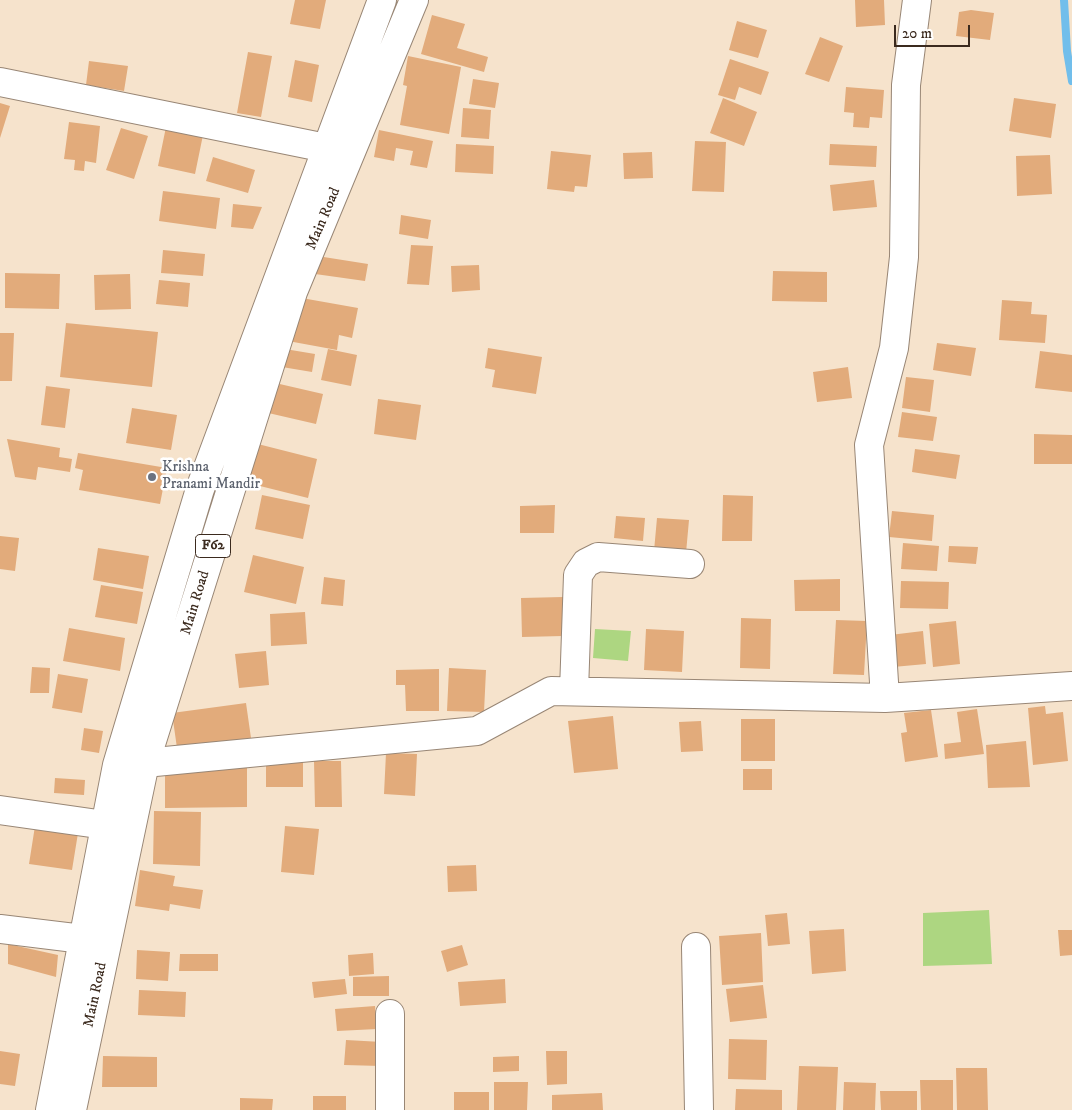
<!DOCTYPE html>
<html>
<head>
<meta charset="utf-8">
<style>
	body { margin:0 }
	#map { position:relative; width:1072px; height:1110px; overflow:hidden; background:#f6e3cc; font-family:"IM FELL DW Pica",serif }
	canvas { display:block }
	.scale { position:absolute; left:894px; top:25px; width:76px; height:22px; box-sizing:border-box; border:2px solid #3b2a1e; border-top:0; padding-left:6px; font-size:15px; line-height:18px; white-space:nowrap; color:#3b2a1e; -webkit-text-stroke:4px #fff; paint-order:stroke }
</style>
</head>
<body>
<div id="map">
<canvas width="1072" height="1110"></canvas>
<div class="scale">20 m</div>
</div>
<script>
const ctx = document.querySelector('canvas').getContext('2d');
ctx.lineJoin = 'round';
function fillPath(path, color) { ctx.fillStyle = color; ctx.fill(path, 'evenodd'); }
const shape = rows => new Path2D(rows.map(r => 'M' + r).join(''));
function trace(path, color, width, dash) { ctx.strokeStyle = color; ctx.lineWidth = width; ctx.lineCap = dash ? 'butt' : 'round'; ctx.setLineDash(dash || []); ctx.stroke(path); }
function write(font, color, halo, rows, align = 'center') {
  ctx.font = font + ' "IM FELL DW Pica",serif'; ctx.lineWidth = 5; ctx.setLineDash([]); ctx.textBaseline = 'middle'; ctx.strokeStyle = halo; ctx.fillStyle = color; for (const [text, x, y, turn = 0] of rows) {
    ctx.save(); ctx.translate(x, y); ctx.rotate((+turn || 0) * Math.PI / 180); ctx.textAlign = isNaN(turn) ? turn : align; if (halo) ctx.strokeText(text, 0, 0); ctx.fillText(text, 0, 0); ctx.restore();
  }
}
const green = shape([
	[595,629,631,631,628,661,593,658],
	[989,910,992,964,923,966,923,913]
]);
const stream = shape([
	[1064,0,1067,51,1072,81]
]);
const building = shape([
	[295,0,326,0,320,29,290,24],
	[855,0,884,0,885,25,856,27],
	[971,10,994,13,990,40,956,36,959,12],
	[432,15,465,24,457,48,488,57,484,72,421,54],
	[737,21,767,30,758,58,729,50],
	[820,37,843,46,829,82,805,74],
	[248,52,272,56,261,117,237,113],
	[408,56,461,67,449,134,400,125,407,86,403,85],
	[730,59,769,72,761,95,739,87,735,100,718,95],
	[295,60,319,65,312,102,288,97],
	[89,61,128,66,124,91,86,85],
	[473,79,499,83,495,108,469,104],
	[846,87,884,90,882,118,870,117,869,128,853,127,854,113,844,112],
	[723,98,757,112,744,146,710,133],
	[1014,98,1056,104,1051,138,1009,131],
	[0,103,10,106,0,138],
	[463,108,491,110,489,139,461,137],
	[69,122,100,126,96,163,85,161,84,171,74,170,75,160,64,159],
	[166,127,203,135,195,174,158,166],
	[121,128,148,136,134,179,106,170],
	[379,130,433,141,427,168,410,165,413,151,396,148,394,161,374,157],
	[695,141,726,142,724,192,692,191],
	[456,144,494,146,493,174,455,172],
	[830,144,877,146,876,167,829,165],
	[551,151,591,155,587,187,575,186,574,192,547,189],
	[652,152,653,178,624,179,623,153],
	[1050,155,1052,194,1017,196,1016,156],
	[213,157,255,170,248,193,206,181],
	[874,180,877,207,833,211,830,185],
	[163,191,220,198,216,229,159,221],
	[233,204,262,207,253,229,231,227],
	[401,215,431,220,428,239,399,234],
	[411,245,433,246,429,285,407,284],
	[163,250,205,254,203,276,161,273],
	[311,255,368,264,365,281,308,273],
	[479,265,480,290,452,292,451,266],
	[773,271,827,272,827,302,772,301],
	[5,273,60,274,59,309,5,308],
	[130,274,131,309,95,310,94,275],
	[159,280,190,283,188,307,156,304],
	[296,297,358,308,352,338,339,335,337,350,288,341],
	[1002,300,1032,302,1031,314,1047,315,1045,343,999,340],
	[66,323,158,332,152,387,60,377],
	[0,333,14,333,12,381,0,381],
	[937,343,976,348,971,376,933,370],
	[279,348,315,354,312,372,276,366],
	[488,348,542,357,536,394,492,387,495,370,485,368],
	[328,349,357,355,351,386,321,380],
	[1040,351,1072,355,1072,392,1035,388],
	[848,367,852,398,817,402,813,372],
	[906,377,934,380,930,412,902,408],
	[271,382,323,394,316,424,264,412],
	[46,386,70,389,65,428,41,425],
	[378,399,421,405,416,440,374,434],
	[132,408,177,415,171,450,126,443],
	[902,412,937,417,933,441,898,437],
	[1034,434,1072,435,1072,464,1034,464],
	[7,439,60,448,59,457,72,459,70,472,38,467,36,480,15,477],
	[246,441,317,459,308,498,236,480],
	[915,449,960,455,956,479,912,472],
	[78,453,167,468,160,504,79,490,83,470,75,468],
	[262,495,310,505,303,539,255,529],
	[723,495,753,496,752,541,722,541],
	[555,505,554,533,520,533,520,506],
	[892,511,934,515,932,541,889,537],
	[616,516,645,518,643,541,614,538],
	[657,518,689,520,686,553,654,551],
	[0,536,19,538,15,571,0,569],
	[903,543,939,546,937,571,901,569],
	[949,546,978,547,976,564,948,562],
	[98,548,149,556,143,589,93,580],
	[253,555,304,567,296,604,244,592],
	[324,577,345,580,343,606,321,604],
	[840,579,840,611,795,611,794,580],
	[901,581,949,582,948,609,900,608],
	[101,585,143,592,137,624,95,617],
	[563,597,563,636,522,637,521,598],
	[305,612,307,644,271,646,270,614],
	[741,618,771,619,770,669,740,668],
	[836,620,867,621,864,675,833,674],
	[956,621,960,664,933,667,929,624],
	[69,628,125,638,120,671,63,661],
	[646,629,684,631,682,672,644,670],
	[923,631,926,664,893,667,890,635],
	[266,651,269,685,239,688,235,654],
	[32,667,50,668,49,693,30,693],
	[449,668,486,670,484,712,447,711],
	[439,669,439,711,406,711,405,685,396,685,396,670],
	[58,674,88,679,82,713,52,708],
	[246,703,251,738,177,748,172,713],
	[1045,706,1046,714,1063,712,1068,761,1033,765,1028,708],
	[977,709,984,754,945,759,944,744,961,742,957,712],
	[931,710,938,757,905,762,901,733,907,732,904,713],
	[613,716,618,769,574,773,568,721],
	[741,719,775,719,775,761,741,761],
	[701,721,703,751,681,752,679,722],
	[84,728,103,731,99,753,81,750],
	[1026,741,1030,787,988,788,986,745],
	[386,753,417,754,415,796,384,794],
	[314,761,341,761,342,807,315,807],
	[266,762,303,762,303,787,266,787],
	[247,767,247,807,165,808,165,768],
	[743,769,772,769,772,790,743,790],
	[55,778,85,780,84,795,54,793],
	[154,811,201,812,200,866,153,864],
	[35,826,78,833,72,870,29,864],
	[285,826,319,829,314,875,281,872],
	[476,865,477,891,448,892,447,866],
	[140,870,175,876,173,886,203,890,200,909,170,904,169,911,135,906],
	[787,913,790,944,768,946,765,915],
	[844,929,846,971,812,974,809,931],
	[1058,930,1072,930,1072,955,1060,956],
	[761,933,763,982,722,985,719,936],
	[8,944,58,955,56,977,8,964],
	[462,945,468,965,447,972,441,951],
	[137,950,170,952,168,981,136,979],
	[373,953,374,974,349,976,348,955],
	[180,954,218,954,218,971,179,971],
	[389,976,389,996,353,996,353,977],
	[345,979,347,994,314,998,312,982],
	[505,979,506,1003,460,1006,458,982],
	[763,985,767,1018,730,1022,726,989],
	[139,990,186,992,185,1017,138,1015],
	[375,1006,377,1029,337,1031,335,1009],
	[729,1039,767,1040,766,1080,728,1079],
	[346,1040,382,1042,381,1066,344,1065],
	[0,1051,20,1054,15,1086,0,1084],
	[546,1051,567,1051,567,1084,547,1085],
	[103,1056,157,1057,157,1087,102,1087],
	[519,1056,519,1071,493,1072,493,1057],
	[799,1066,838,1067,836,1110,797,1110],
	[956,1068,987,1068,988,1110,957,1110],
	[920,1080,953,1080,953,1110,921,1110],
	[494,1082,528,1082,527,1110,494,1110],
	[844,1082,876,1083,875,1110,843,1110],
	[736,1089,782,1090,782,1110,735,1110],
	[880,1091,917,1091,917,1110,881,1110],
	[454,1092,489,1092,489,1110,454,1110],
	[602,1093,603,1110,552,1110,552,1095],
	[313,1096,346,1096,346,1110,313,1110],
	[240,1098,273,1099,272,1110,240,1110]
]);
const minor = shape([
	[0,82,326,148],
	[574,691,578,575,586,563,598,557,690,564],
	[885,698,869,445,894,348,904,257,906,85,917,0],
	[124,765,477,731,551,691,885,698,1072,686],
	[0,810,105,825],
	[0,929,83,939],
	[696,947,699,1110],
	[390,1110,390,1014]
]);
const major = shape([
	[50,1110,117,765,200,489,382,0],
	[72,1110,145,763,293,292,414,0]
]);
const markers = [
	[152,477,5,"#6b7280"]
];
const shields = [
	[213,546,35]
];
const shieldNames = [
	["F62",213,546]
];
const streetNames = [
	["Main Road",324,219,-67],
	["Main Road",196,603,-73],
	["Main Road",96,995,-78]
];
const worshipNames = [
	["Krishna",162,468],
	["Pranami Mandir",162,485]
];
fillPath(green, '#add681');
trace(stream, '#71beeb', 8);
fillPath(building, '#e2ab7b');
trace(minor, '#988675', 30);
trace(major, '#988675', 30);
trace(minor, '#fff', 28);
trace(major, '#fff', 28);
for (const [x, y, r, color] of markers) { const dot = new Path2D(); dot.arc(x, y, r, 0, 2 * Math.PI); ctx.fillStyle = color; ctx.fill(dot); trace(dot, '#fff', 2); }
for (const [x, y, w] of shields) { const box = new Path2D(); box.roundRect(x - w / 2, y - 11.5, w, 23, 4); ctx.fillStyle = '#fff'; ctx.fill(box); trace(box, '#3b2a1e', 1); }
write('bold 14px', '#3b2a1e', null, shieldNames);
write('15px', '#3b2a1e', '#fff', streetNames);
write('15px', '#5b616d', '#fff', worshipNames, 'left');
</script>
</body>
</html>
